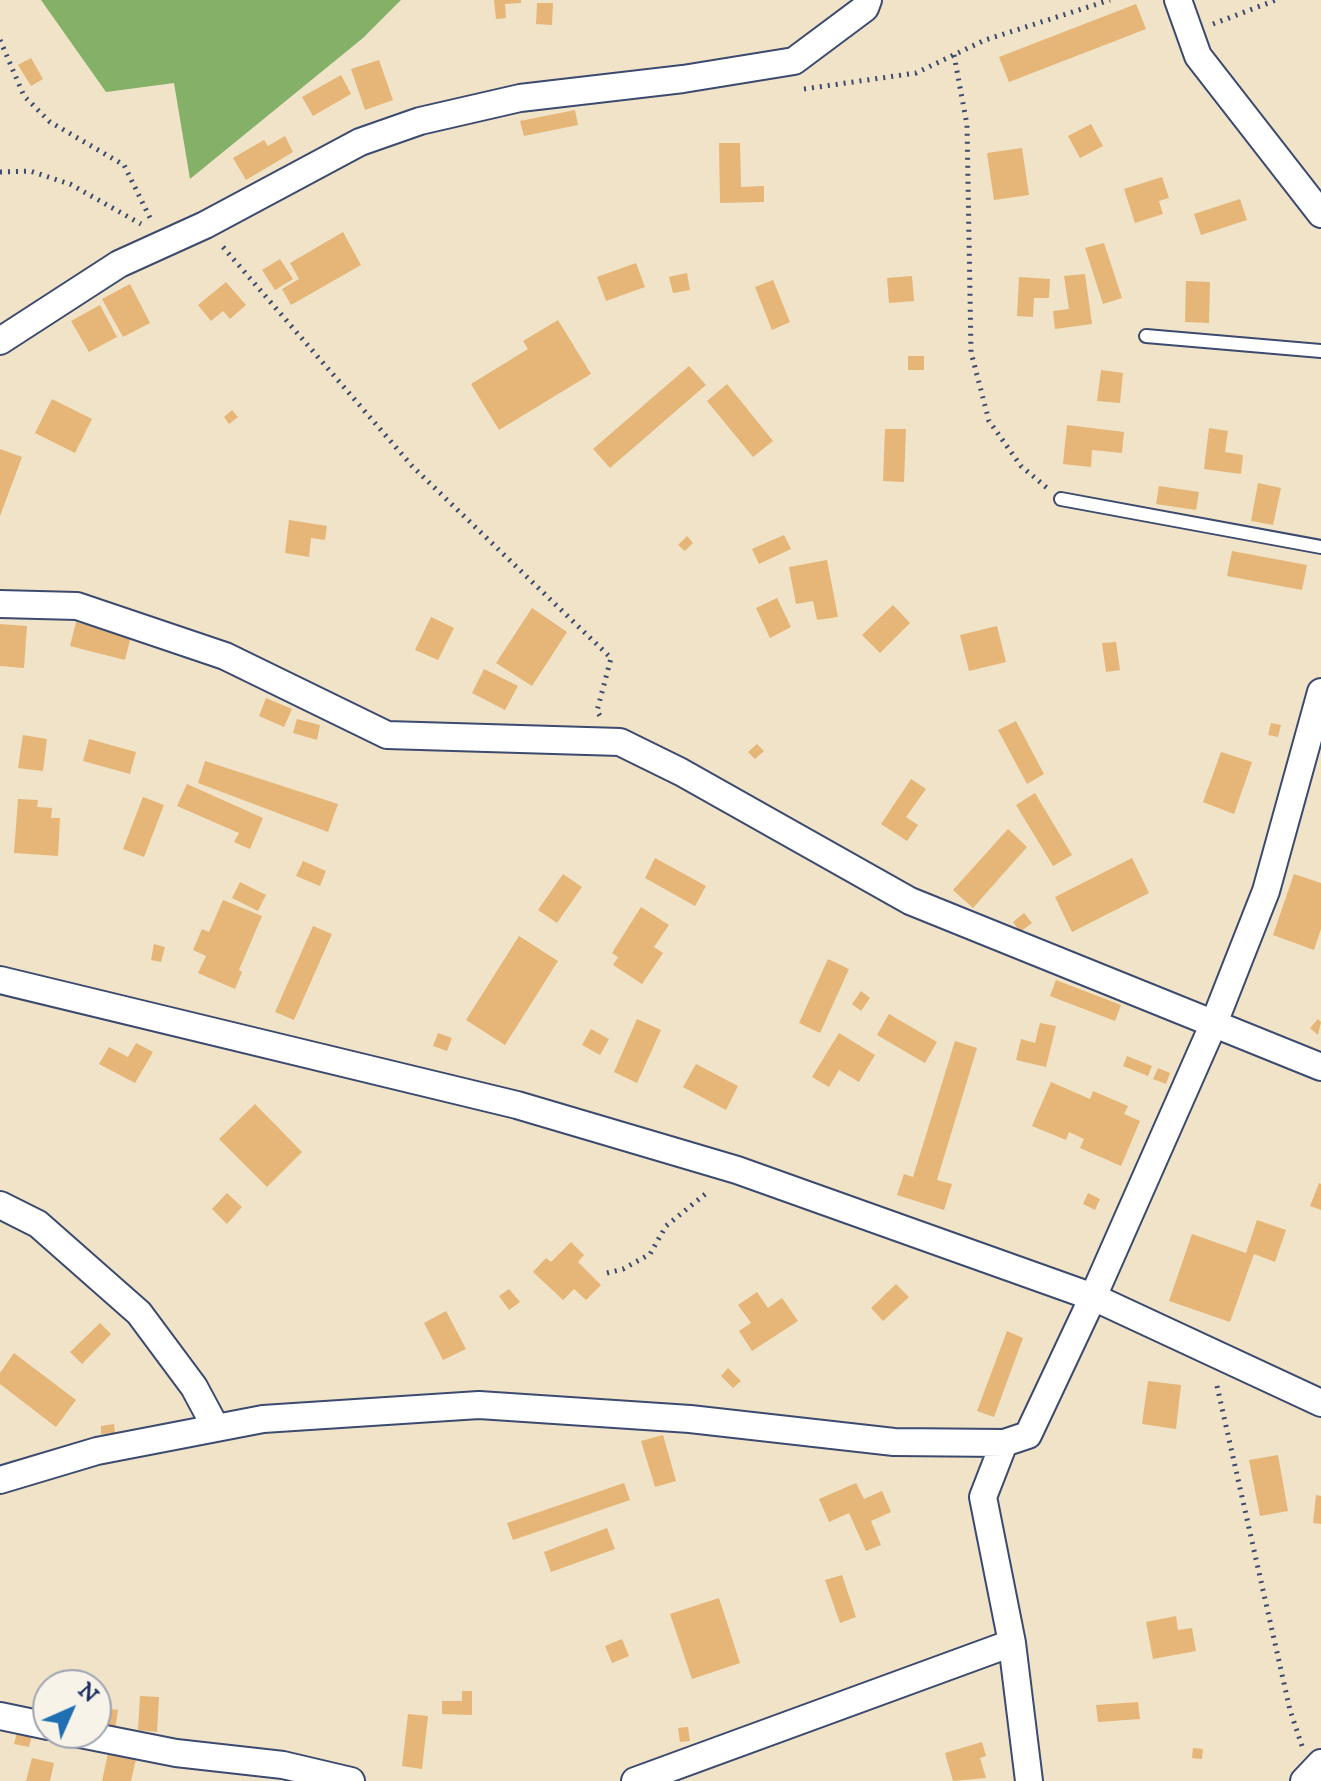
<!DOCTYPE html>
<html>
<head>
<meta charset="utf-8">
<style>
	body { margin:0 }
	#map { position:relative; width:1321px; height:1781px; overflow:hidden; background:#f0e3c8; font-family:"IM FELL DW Pica",serif }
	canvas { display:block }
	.north { position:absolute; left:32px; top:1669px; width:80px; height:80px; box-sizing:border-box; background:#f7f3e8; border:2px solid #9fa5b1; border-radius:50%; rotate:45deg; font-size:22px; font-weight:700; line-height:32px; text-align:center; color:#1b2f5e }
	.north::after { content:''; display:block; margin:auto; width:28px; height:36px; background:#1f6fb2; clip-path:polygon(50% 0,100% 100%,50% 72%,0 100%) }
</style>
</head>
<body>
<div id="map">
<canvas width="1321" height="1781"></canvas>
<div class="north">N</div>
</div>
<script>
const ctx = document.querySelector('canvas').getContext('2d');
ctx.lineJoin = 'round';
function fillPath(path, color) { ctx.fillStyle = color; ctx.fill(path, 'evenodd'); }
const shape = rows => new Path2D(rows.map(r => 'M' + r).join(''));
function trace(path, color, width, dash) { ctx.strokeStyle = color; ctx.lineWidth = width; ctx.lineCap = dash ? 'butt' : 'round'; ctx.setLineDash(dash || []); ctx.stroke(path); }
const forest = shape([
	[41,0,401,0,363,38,190,179,174,83,106,92]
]);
const building = shape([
	[494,0,521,0,521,3,505,4,506,18,496,19],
	[537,3,553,3,552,25,536,24],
	[1136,4,1146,29,1009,82,999,57],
	[31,58,43,79,31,86,18,65],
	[379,60,393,100,365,110,351,69],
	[341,75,351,94,313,116,302,97],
	[575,110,578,125,524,136,520,121],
	[1091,124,1103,146,1080,158,1068,136],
	[285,136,293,152,246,180,233,158,264,140,268,146],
	[719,143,740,143,741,187,764,186,764,202,720,203],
	[1022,148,1029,195,994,200,987,153],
	[1162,177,1169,198,1159,201,1163,214,1135,223,1124,189],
	[1240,199,1247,220,1201,235,1194,214],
	[343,232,361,265,291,305,282,289,299,279,290,263],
	[1104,243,1122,298,1103,304,1085,248],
	[280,259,293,279,275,290,262,270],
	[636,263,645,287,606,301,597,277],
	[687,273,690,290,673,293,669,277],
	[1085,274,1092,324,1055,329,1053,311,1069,309,1064,276],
	[912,276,914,301,889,303,887,278],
	[1019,277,1050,279,1049,298,1034,298,1033,317,1017,316],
	[773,280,790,322,772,330,755,287],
	[1186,281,1210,282,1209,323,1185,322],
	[226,282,246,305,230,319,223,311,211,321,198,305],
	[130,284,150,323,123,337,102,299],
	[100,305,117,337,89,352,71,321],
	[558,320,591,374,499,430,471,384,528,349,523,341],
	[908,356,924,356,924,370,908,370],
	[689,366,706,385,610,468,593,449],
	[1101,370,1123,373,1120,403,1097,401],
	[727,384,773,441,753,457,707,401],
	[52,399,92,419,75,453,35,433],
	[232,410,238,417,229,424,224,417],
	[1067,425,1124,432,1122,453,1092,450,1091,467,1063,464],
	[1209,428,1228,431,1225,452,1243,455,1241,474,1204,469],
	[885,429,906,429,904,482,883,481],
	[0,449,22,457,0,516],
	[1258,483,1281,488,1273,525,1251,521],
	[1159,486,1199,492,1196,510,1156,504],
	[289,520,327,526,325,540,311,538,309,557,285,553],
	[784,535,791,549,759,564,752,549],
	[687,536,693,543,685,551,678,545],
	[1232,551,1307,565,1302,590,1227,576],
	[827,560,838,617,817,620,813,601,796,604,789,567],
	[777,598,791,627,770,638,756,608],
	[893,605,910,623,880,653,862,635],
	[532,608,567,632,532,686,496,663],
	[431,617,454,628,438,660,415,650],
	[76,622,131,636,125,660,70,646],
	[0,624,27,626,24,668,0,666],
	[997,626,1006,662,969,671,960,635],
	[1116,642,1120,670,1106,672,1102,643],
	[484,669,518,686,505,710,472,693],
	[266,698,292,709,284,727,259,716],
	[297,719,320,725,317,740,293,733],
	[1016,721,1044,774,1027,784,998,730],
	[1271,723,1281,725,1278,737,1268,735],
	[23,735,47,739,43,771,18,768],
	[89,739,136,752,130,774,83,761],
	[757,744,764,751,755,759,748,752],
	[1221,752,1252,762,1234,814,1203,802],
	[205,761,338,804,328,832,198,783],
	[911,779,926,789,906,817,918,825,907,841,881,824],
	[187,784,263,818,250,849,234,842,239,833,177,806],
	[1035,793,1072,855,1053,866,1016,805],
	[143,797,164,805,144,857,123,849],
	[18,799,38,800,37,807,52,808,51,818,60,818,58,856,14,853],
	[1008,829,1027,847,973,908,953,890],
	[655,858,706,886,695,906,645,878],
	[1132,858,1149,893,1072,932,1055,897],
	[303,861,326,871,320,886,296,876],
	[563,874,582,887,557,923,538,910],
	[1294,874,1321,883,1321,929,1314,950,1273,935],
	[240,882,266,895,258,911,232,898],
	[223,900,262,916,239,970,242,972,235,989,198,973,206,956,193,950,202,929,209,932],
	[641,907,669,925,654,947,663,953,642,984,613,965,618,957,612,953],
	[1024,913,1032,923,1020,932,1013,922],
	[313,926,332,934,294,1020,275,1012],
	[519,936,558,961,505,1045,466,1020],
	[154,944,165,947,161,962,151,960],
	[828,959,849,969,820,1033,799,1023],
	[1056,980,1121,1005,1115,1021,1050,996],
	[861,991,870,998,861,1011,852,1004],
	[889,1014,937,1042,925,1063,877,1035],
	[637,1019,661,1030,637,1083,614,1072],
	[1318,1019,1321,1022,1318,1035,1310,1028],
	[1040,1023,1056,1026,1046,1067,1016,1060,1021,1039,1035,1043],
	[591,1029,609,1039,600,1055,582,1045],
	[438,1033,452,1038,447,1051,433,1046],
	[839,1033,875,1055,859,1082,839,1070,829,1087,812,1077],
	[955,1041,977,1048,937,1180,952,1184,944,1210,897,1195,904,1174,913,1177],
	[136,1043,153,1052,135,1083,99,1064,109,1047,128,1057],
	[1127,1056,1152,1066,1148,1076,1123,1066],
	[696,1064,738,1086,726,1110,683,1087],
	[1158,1068,1170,1073,1166,1084,1153,1079],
	[1051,1082,1090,1099,1093,1091,1128,1106,1124,1114,1140,1121,1121,1166,1080,1148,1084,1139,1069,1132,1066,1140,1032,1126],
	[255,1104,302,1152,267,1187,219,1139],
	[1319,1183,1321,1184,1321,1210,1310,1206],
	[227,1193,242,1207,227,1224,212,1209],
	[1088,1193,1100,1199,1095,1210,1083,1204],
	[1257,1220,1286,1230,1275,1262,1254,1254,1230,1322,1169,1301,1192,1234,1246,1253],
	[571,1242,584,1255,578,1262,601,1285,586,1300,574,1289,563,1300,533,1272,546,1258,551,1262],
	[896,1284,909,1297,883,1321,871,1308],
	[509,1289,520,1302,509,1310,499,1296],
	[757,1292,768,1308,782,1298,798,1321,752,1351,739,1331,751,1323,738,1305],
	[446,1311,466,1349,443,1360,424,1323],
	[100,1323,111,1334,82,1364,70,1352],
	[1007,1331,1023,1338,994,1417,977,1411],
	[14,1353,76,1400,56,1427,0,1384,0,1373],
	[728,1368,741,1381,733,1388,721,1376],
	[1148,1381,1181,1385,1176,1429,1142,1424],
	[114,1424,115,1433,101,1434,101,1426],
	[663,1435,676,1481,655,1487,641,1441],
	[1278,1455,1288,1511,1260,1516,1249,1460],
	[624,1483,630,1500,513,1540,507,1523],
	[856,1483,864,1499,882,1491,891,1512,871,1521,881,1545,866,1551,849,1513,829,1522,819,1499],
	[1316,1495,1321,1496,1321,1524,1313,1523],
	[607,1528,615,1549,551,1572,544,1552],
	[842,1575,856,1617,840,1623,825,1580],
	[719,1598,740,1663,692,1679,670,1614],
	[1176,1616,1178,1630,1192,1628,1196,1651,1153,1659,1146,1622],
	[622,1639,629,1656,612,1663,605,1646],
	[462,1691,472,1691,472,1715,442,1714,442,1701,462,1701],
	[140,1696,159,1697,157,1732,138,1730],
	[1138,1702,1140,1719,1098,1722,1096,1705],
	[96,1707,118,1710,115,1730,96,1727],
	[408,1714,428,1716,422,1769,402,1766],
	[688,1727,690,1741,680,1742,678,1728],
	[17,1733,32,1736,29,1747,14,1744],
	[982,1742,986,1756,980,1758,986,1778,953,1781,945,1753],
	[1193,1748,1203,1749,1202,1759,1192,1758],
	[108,1753,136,1759,131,1781,102,1781],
	[32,1758,54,1763,50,1781,26,1781]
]);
const path = shape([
	[1213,24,1276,0],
	[0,40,24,96,50,122,124,165,152,222],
	[954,55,967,125,971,352,989,421,1021,466,1047,488],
	[804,89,916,73,985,40,1110,0],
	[0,172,30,171,70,184,141,224],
	[223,247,412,466,611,658,597,711,600,716],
	[607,1273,623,1269,650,1254,666,1226,709,1191],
	[1217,1386,1290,1710,1302,1746]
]);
const lane = shape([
	[1146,336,1321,351],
	[1061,499,1321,547]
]);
const street = shape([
	[1178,0,1198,56,1321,214],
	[0,341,119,264,205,225,360,142,420,121,520,98,683,79,794,61,865,8,868,0],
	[0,604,77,606,225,656,387,735,620,742,681,772,910,901,1321,1067],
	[1321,692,1266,891,1214,1023,1093,1297,1321,1403],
	[0,980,517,1105,737,1170,1093,1297,1028,1435,1004,1443,894,1442,690,1419,479,1405,263,1419,97,1451,0,1480],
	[0,1205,38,1224,139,1313,194,1387,216,1428],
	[1012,1643,1029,1781],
	[0,1716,48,1726],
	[75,1733,176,1753,283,1765,351,1781],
	[635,1781,1012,1643,983,1497,1004,1443],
	[1304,1781,1321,1763]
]);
fillPath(forest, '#84b068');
fillPath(building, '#e5b677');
trace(lane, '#3b4a6e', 16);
trace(street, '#3b4a6e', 30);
trace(path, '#3b4a6e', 5, [2, 6]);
trace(lane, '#fff', 12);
trace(street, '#fff', 26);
</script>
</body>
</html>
